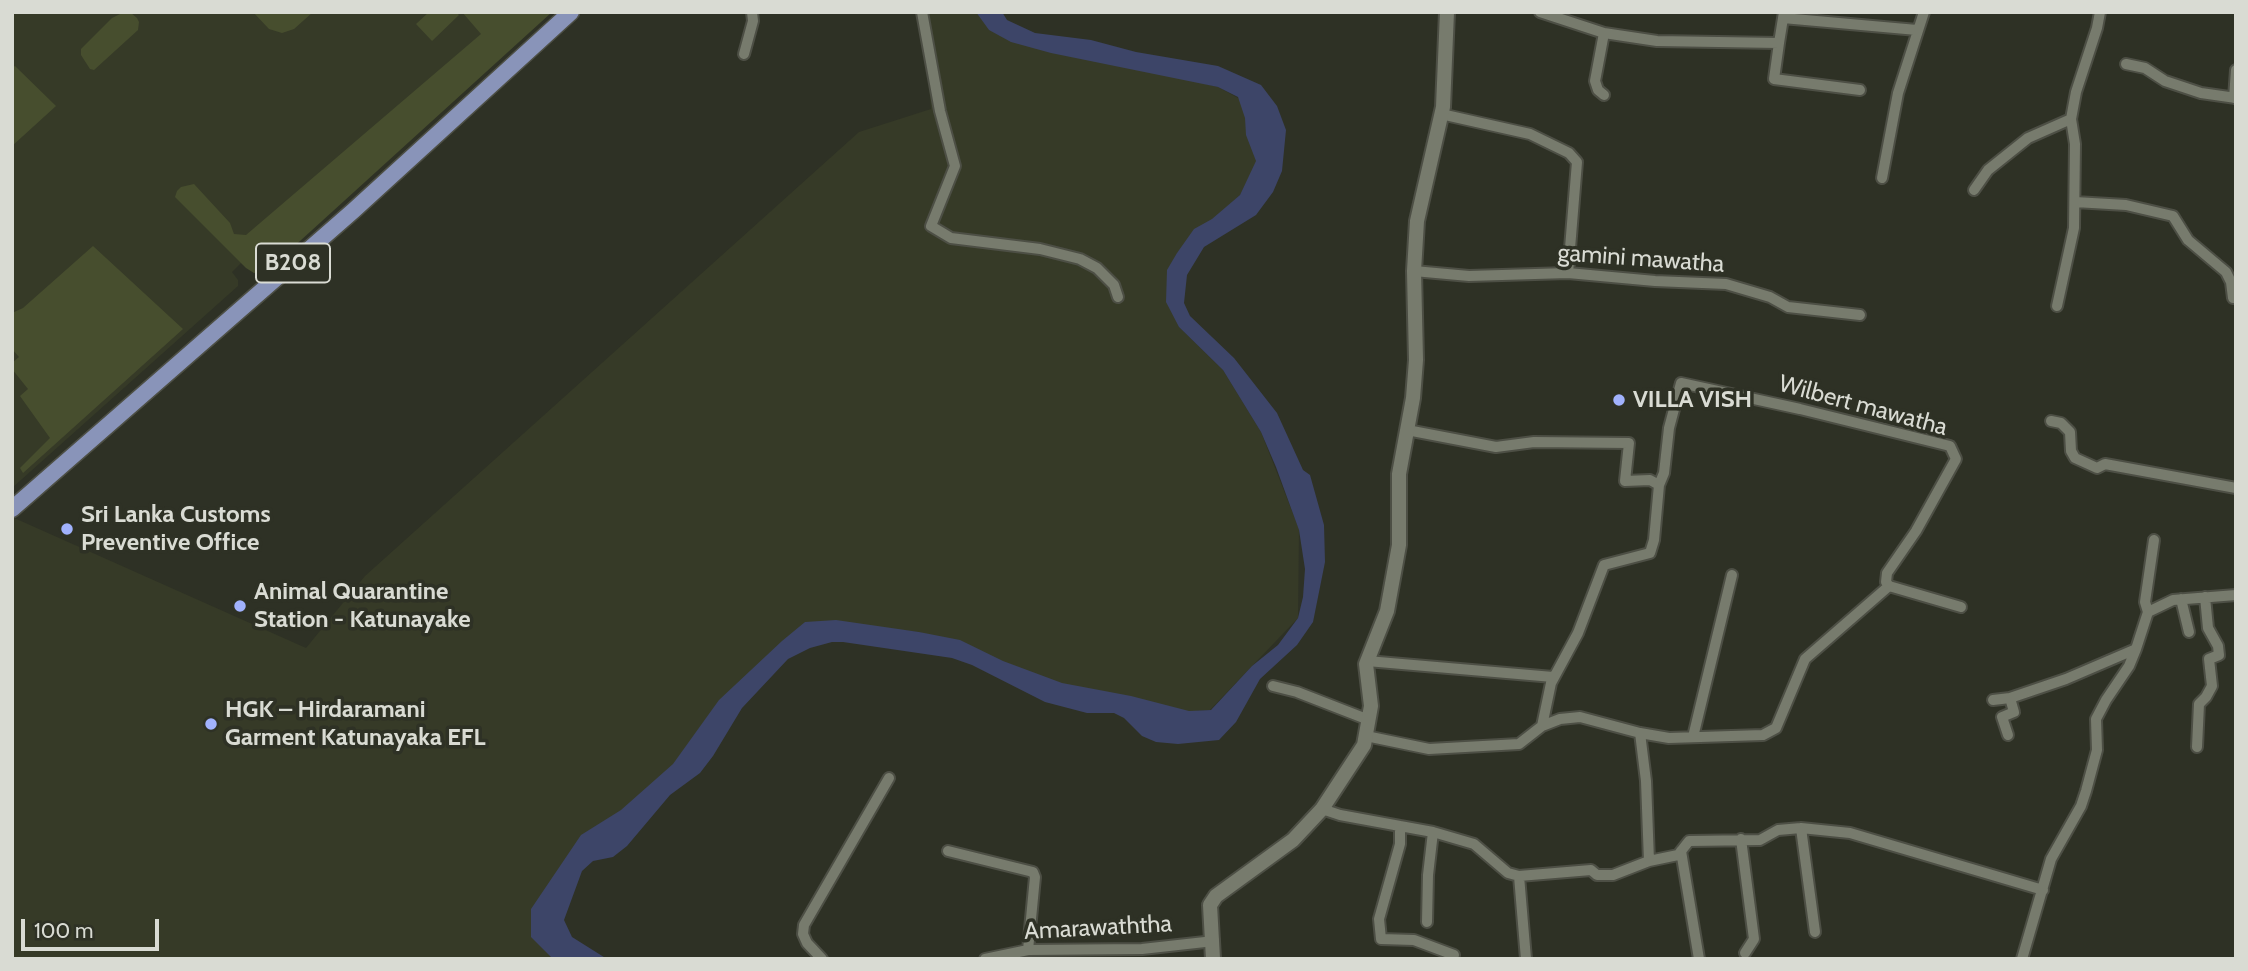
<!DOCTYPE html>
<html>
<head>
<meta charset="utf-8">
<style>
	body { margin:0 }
	#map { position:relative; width:2248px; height:971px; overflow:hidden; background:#2e3125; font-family:Cabin,sans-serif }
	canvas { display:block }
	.frame { position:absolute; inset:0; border:14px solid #d9dbd3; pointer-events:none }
	.scale { position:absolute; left:21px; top:919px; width:138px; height:32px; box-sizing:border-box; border:4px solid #d9dbd3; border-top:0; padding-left:9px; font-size:21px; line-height:24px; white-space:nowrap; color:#d9dbd3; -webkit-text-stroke:5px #2e3125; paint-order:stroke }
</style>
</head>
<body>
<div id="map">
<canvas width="2248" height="971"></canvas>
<div class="frame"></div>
<div class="scale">100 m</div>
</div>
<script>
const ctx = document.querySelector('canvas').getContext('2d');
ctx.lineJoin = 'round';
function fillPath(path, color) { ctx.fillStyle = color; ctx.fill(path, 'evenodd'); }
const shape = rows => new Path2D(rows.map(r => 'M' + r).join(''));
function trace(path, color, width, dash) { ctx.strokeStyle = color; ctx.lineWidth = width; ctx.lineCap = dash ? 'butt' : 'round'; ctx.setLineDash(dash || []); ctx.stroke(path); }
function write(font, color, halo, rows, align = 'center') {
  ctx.font = font + ' Cabin,sans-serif'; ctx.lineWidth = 7; ctx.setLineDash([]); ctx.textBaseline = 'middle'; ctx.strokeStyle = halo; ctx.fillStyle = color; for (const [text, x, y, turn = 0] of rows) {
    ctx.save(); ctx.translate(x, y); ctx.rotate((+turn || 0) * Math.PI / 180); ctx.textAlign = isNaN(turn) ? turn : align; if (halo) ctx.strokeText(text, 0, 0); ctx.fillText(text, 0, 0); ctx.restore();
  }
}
const built = shape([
	[12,12,552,12,263,273,254,273,241,263,232,272,238,280,238,286,12,488],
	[922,12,981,12,989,30,1218,87,1249,104,1265,148,1240,195,1177,253,1179,327,1223,370,1261,432,1299,529,1298,618,1210,710,1144,715,919,632,805,622,672,781,568,870,540,926,569,959,12,959,12,517,306,648,365,576,859,132,931,109]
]);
const green = shape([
	[124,12,131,13,137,18,139,22,138,30,94,70,90,69,81,55,81,49,112,18],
	[253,12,313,12,294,29,282,33,269,29],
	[429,12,456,12,459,15,432,41,416,24],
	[462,12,552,12,267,271,254,273,246,268,175,197,177,191,181,187,194,184,230,223,234,234,246,235,481,34],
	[15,66,56,106,12,146,12,68],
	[93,246,183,329,23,473,20,468,50,438,20,396,28,389,12,369,12,363,19,357,12,349,12,313,23,308]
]);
const water = shape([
	[976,12,1002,12,1007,20,1035,33,1091,40,1136,52,1218,66,1261,85,1277,106,1286,130,1282,171,1273,192,1256,215,1204,247,1187,275,1184,303,1190,316,1234,358,1277,413,1303,470,1310,475,1324,525,1325,562,1313,622,1297,645,1260,679,1236,722,1219,740,1178,744,1156,742,1142,736,1124,718,1114,713,1087,713,1045,702,972,665,952,658,843,642,832,642,810,648,788,659,742,708,713,756,700,773,670,795,627,846,613,857,593,861,582,871,564,920,572,937,607,959,553,959,531,937,531,909,581,835,621,810,673,764,719,700,782,641,805,622,836,620,919,632,960,640,1003,661,1062,683,1131,696,1189,711,1211,710,1252,666,1278,645,1298,618,1303,597,1305,569,1299,530,1276,467,1261,432,1223,370,1179,327,1166,302,1167,270,1177,253,1194,229,1212,219,1240,195,1256,161,1246,135,1245,118,1238,97,1218,87,1051,53,1011,42,989,30]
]);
const street = shape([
	[922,12,940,111,955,166,931,226,951,238,1040,249,1080,259,1097,268,1114,285,1118,297],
	[1540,12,1604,33,1657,41,1779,43,1784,12],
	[1783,18,1917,30],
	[1604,33,1595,81,1598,90,1604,95],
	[1779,43,1774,79,1860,90],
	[744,54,753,21,752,12],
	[2126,64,2145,68,2165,81,2201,93,2236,98],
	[2234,98,2236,70],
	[1441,114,1530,134,1569,153,1577,162,1568,273],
	[1882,178,1898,93,1924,12],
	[1974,190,1988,170,2028,138,2071,119],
	[2075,202,2126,205,2173,216,2188,240,2226,272,2231,282,2233,298],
	[1414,271,1469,276,1568,273,1655,281,1726,284,1770,297,1788,307,1860,315],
	[2057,306,2074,228,2075,144,2071,119,2076,92,2097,28,2100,12],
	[2051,421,2061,423,2070,432,2071,451,2075,458,2097,468,2105,464,2236,488],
	[1407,430,1496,447,1534,442,1629,443,1625,481,1650,480,1659,485,1654,540,1650,553,1604,565,1578,633,1551,683,1542,726],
	[1659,485,1664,473,1669,428,1681,383,1800,409,1950,446,1956,459,1916,531,1887,573,1886,582,1889,586,1961,607],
	[2154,540,2145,602,2148,612,2173,600,2236,595],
	[2181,599,2189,632],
	[1367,661,1553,677],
	[1273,686,1297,692,1369,720],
	[1993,700,2010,698,2066,679,2136,649,2148,612],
	[1640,733,1646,781,1649,861],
	[2008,735,2002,717,2014,712,2010,698],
	[1366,736,1429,749,1519,744,1542,726,1560,719,1580,717,1640,733,1669,738,1763,735,1776,728,1805,659,1889,586],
	[1693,737,1732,575],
	[2197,747,2199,704,2206,697,2212,686,2209,659,2219,655,2218,646,2208,628,2205,597],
	[1322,809,1340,815,1400,826,1400,844,1379,919,1381,939,1414,940,1454,955],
	[1400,826,1433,832,1474,844,1508,873,1519,876,1591,870,1597,875,1613,875,1649,861,1678,855,1689,841,1760,840,1778,830,1801,828,1850,833,2043,890],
	[1801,828,1815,932],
	[1741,839,1754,939,1745,953],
	[948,851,1033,872,1035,877,1028,950],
	[1681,851,1699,959],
	[1519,876,1526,959],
	[1427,922,1428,875,1433,832],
	[822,959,807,943,803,934,804,925,889,778],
	[985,959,1028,950,1142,949,1214,941],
	[2022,959,2051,859,2081,806,2086,791,2097,750,2096,719,2106,700,2129,666,2136,649]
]);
const secondary = shape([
	[1213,959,1210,905,1216,896,1293,840,1322,809,1364,745,1371,706,1366,664,1387,611,1399,545,1399,474,1413,398,1416,360,1414,271,1417,221,1443,107,1447,12]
]);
const primary = shape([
	[12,509,353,211,571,12]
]);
const markers = [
	[1619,400,7,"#a1b2fd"],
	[67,529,7,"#a1b2fd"],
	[240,606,7,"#a1b2fd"],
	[211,724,7,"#a1b2fd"]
];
const shields = [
	[293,263,74]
];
const shieldNames = [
	["B208",293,263]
];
const streetNames = [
	["gamini mawatha",1641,259,4],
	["Wilbert mawatha",1863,406,15],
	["Amarawaththa",1098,928,-3]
];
const poiNames = [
	["VILLA VISH",1633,400],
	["Sri Lanka Customs",81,515],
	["Preventive Office",81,543],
	["Animal Quarantine",254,592],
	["Station - Katunayake",254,620],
	["HGK – Hirdaramani",225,710],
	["Garment Katunayaka EFL",225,738]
];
fillPath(built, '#363a27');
fillPath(green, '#474e2e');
fillPath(water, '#3d4568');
trace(street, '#4d4f45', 14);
trace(secondary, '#4d4f45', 18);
trace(primary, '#4d4f45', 19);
trace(street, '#777b6d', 10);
trace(secondary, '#777b6d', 14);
trace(primary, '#8994b9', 16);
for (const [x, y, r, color] of markers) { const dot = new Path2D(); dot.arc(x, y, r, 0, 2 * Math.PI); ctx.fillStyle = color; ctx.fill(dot); trace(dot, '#2e3125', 2.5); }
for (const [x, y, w] of shields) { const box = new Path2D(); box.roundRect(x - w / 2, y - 19.5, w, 39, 5); ctx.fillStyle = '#2e3125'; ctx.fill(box); trace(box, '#d9dbd3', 2); }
write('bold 23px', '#d9dbd3', null, shieldNames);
write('24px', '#d9dbd3', '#2e3125', streetNames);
write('bold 24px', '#d9dbd3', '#2e3125', poiNames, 'left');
</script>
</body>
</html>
